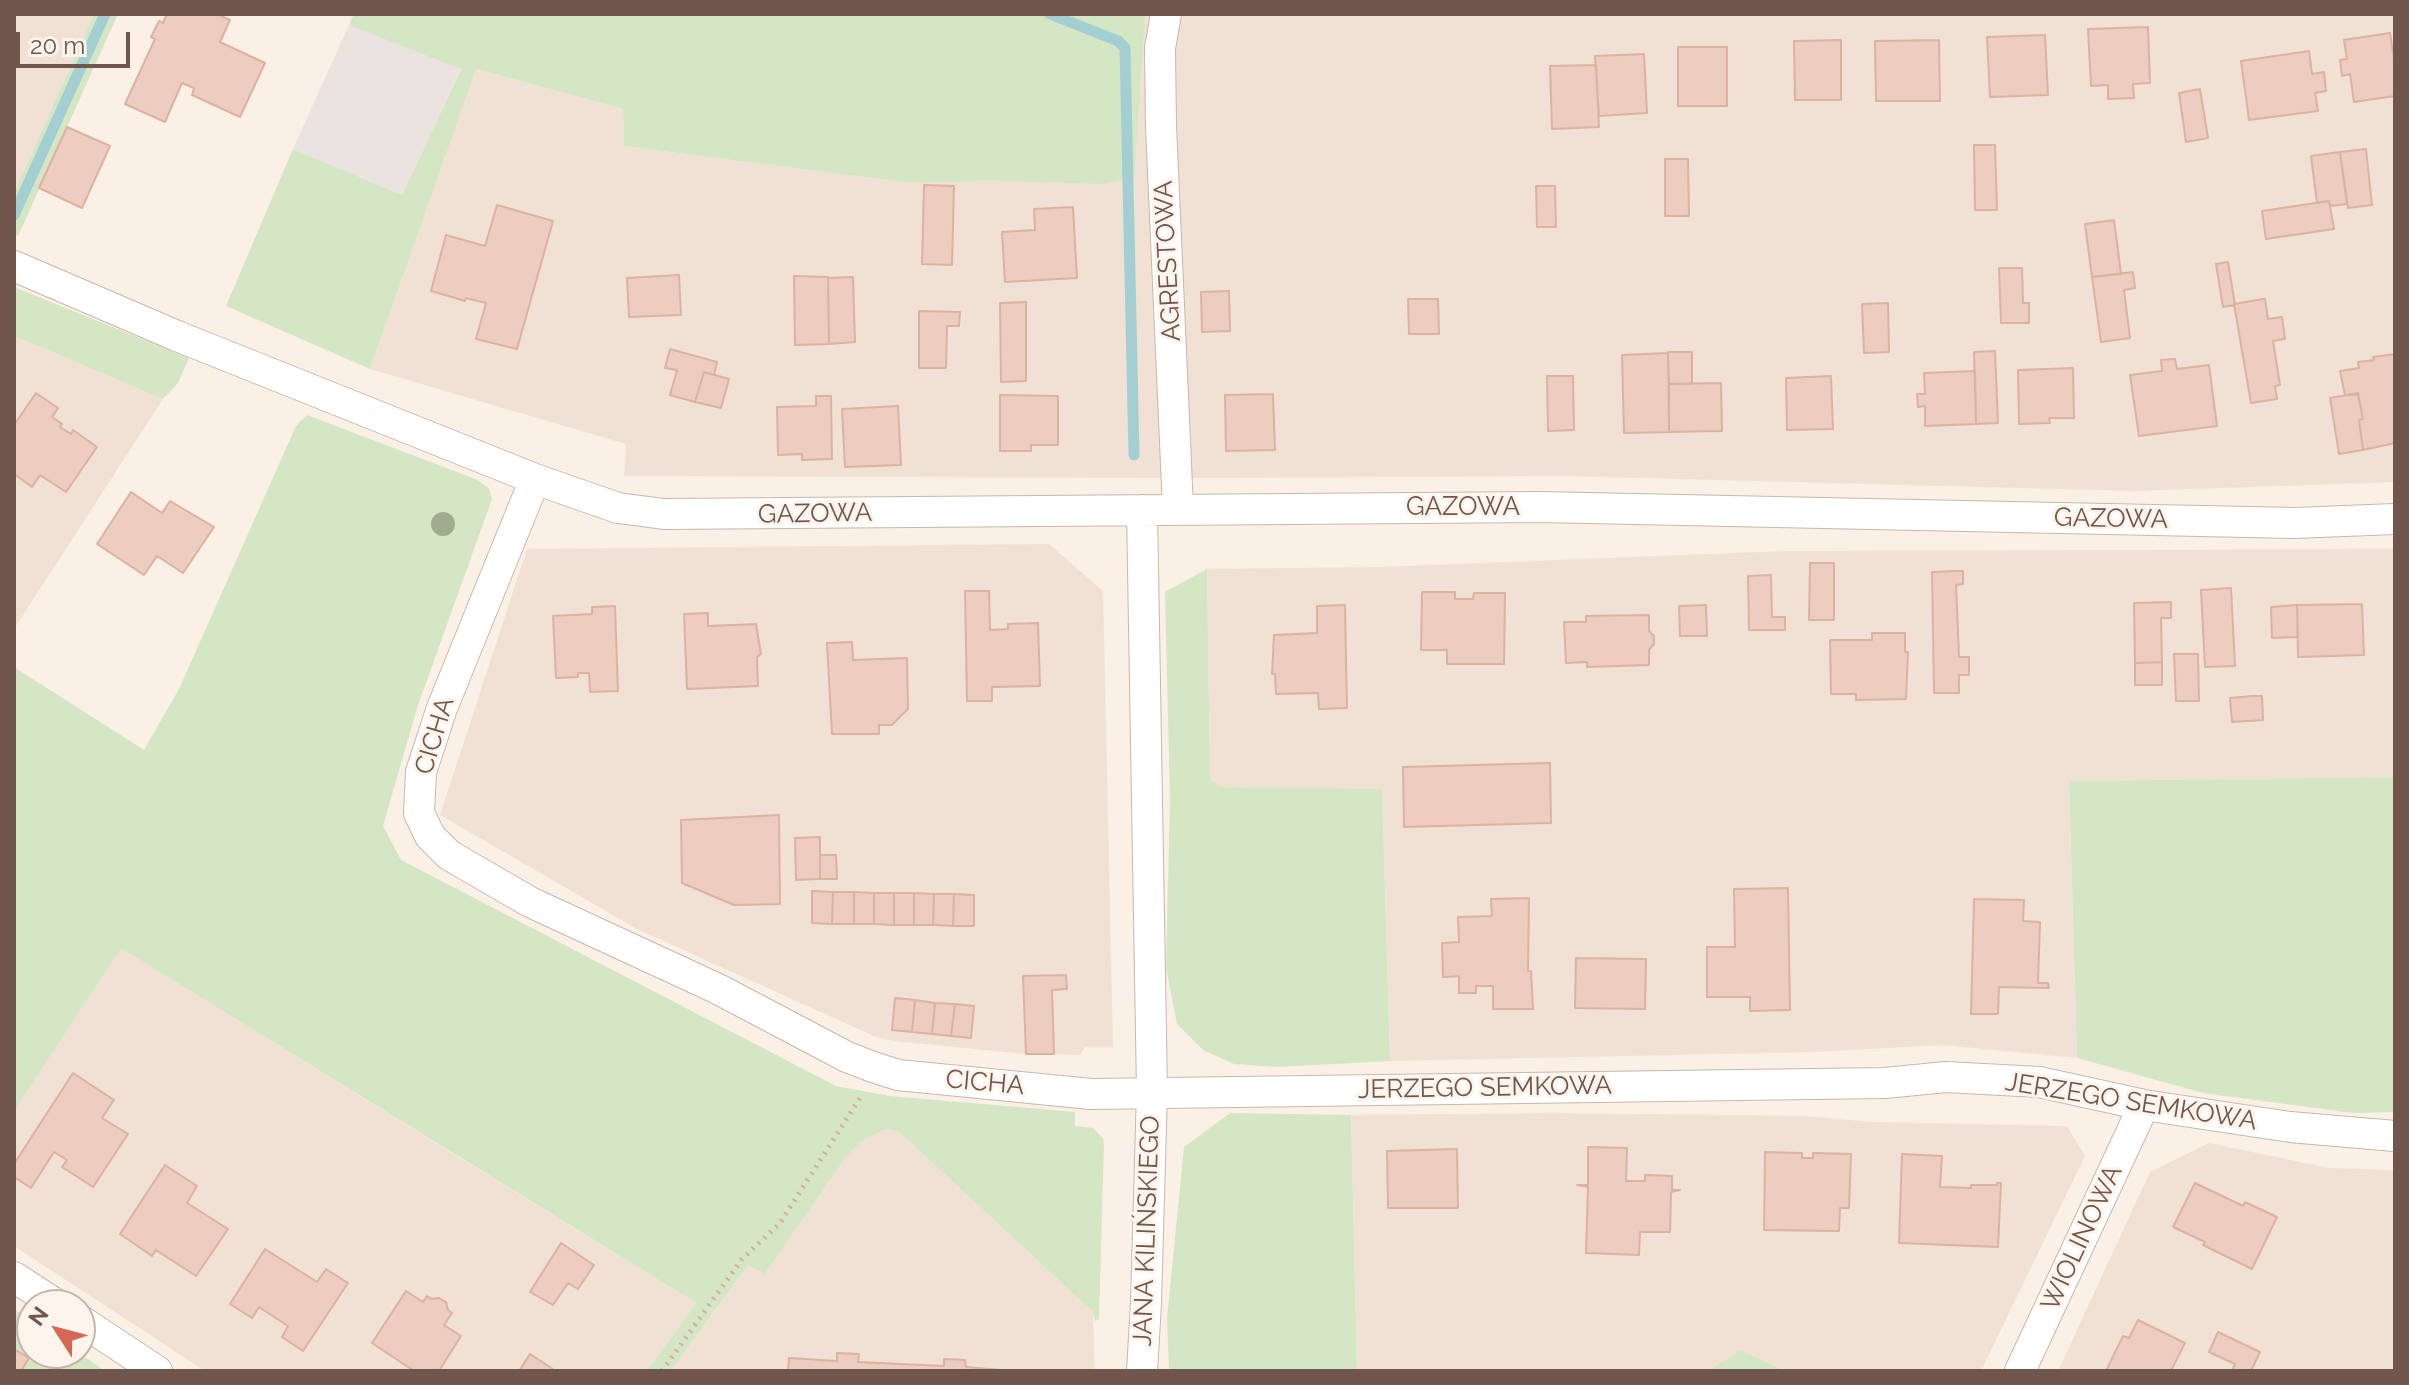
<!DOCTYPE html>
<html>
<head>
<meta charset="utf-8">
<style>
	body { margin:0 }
	#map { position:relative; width:2409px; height:1385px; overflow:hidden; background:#faf0e5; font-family:Raleway,sans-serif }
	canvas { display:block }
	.frame { position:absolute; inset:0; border:16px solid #70564d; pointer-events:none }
	.north { position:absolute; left:16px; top:1289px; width:80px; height:80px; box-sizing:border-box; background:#fdf4eb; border:2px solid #c5b5ac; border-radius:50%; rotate:306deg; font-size:22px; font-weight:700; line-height:32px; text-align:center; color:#70564d }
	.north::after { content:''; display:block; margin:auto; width:28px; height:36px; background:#d86656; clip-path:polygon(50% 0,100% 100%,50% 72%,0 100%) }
	.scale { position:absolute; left:16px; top:32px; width:114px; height:36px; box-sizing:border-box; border:4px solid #70564d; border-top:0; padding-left:10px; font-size:24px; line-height:28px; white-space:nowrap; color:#70564d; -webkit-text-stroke:6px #fdf4eb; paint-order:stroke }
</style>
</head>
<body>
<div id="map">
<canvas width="2409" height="1385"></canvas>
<div class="frame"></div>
<div class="north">N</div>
<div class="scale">20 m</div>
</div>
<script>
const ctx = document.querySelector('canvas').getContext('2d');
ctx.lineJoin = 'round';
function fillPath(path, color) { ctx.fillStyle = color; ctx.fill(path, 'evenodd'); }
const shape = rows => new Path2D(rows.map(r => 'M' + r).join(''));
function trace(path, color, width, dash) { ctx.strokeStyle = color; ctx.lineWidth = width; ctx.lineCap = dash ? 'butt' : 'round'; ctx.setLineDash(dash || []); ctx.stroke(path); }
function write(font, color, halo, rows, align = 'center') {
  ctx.font = font + ' Raleway,sans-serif'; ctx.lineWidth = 6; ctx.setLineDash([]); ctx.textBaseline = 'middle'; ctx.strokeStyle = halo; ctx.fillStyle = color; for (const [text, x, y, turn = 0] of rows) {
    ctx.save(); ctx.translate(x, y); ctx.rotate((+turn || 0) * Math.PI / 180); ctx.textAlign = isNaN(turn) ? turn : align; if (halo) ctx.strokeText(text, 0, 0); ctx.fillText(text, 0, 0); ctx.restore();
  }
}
const residential = shape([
	[14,14,94,14,14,193],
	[1145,14,2395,14,2395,482,2135,491,1565,476,1196,478,624,476,626,444,370,369,475,69,623,109,624,146,910,183,1001,181,1143,20],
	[14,336,163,399,14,629],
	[1049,544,1103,591,1113,1047,1085,1047,1080,1055,1026,1054,894,1041,876,1037,637,929,440,815,527,549],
	[2395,549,2395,777,2069,781,2077,1058,1943,1045,1815,1052,1390,1061,1382,790,1221,787,1210,779,1207,569,1379,567,1786,551],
	[120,947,452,1153,696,1303,647,1371,205,1371,14,1246,14,1111],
	[1552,1113,1804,1116,1873,1122,2067,1126,2085,1156,1981,1371,1786,1371,1741,1350,1707,1371,1357,1371,1351,1115],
	[886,1129,899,1132,1093,1312,1095,1371,671,1371,749,1264,765,1274,846,1157,862,1141],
	[2209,1143,2329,1168,2395,1170,2395,1371,2058,1371,2150,1172]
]);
const industrial = shape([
	[349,25,461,68,402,195,293,149]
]);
const green = shape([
	[94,14,118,14,18,236,14,234,14,193],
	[354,14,1145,14,1134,178,1104,184,1001,181,910,183,624,146,623,109,476,69,370,369,226,306,293,149,402,195,461,69,349,25],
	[14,287,189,358,178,383,163,399,14,336],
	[307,415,478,480,489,489,492,499,417,708,383,826,401,860,836,1086,890,1096,1075,1112,1075,1126,1093,1128,1103,1138,1104,1144,1099,1319,1095,1321,1093,1312,899,1132,886,1129,862,1141,846,1157,765,1274,748,1265,671,1371,647,1371,696,1303,121,948,14,1111,14,667,144,750,179,689,296,426],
	[1207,569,1210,779,1222,787,1382,789,1390,1061,1277,1067,1234,1064,1203,1050,1177,1024,1166,968,1170,800,1165,592],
	[2395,777,2395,1112,2353,1113,2203,1093,2077,1058,2069,781],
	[1230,1113,1351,1115,1357,1371,1169,1371,1167,1319,1184,1147],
	[14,1309,32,1321,32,1353,79,1353,105,1371,14,1371],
	[1741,1350,1786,1371,1707,1371]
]);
const stream = shape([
	[1050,14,1118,41,1125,48,1134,455],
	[14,215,105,14]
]);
const building = shape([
	[167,14,217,14,230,20,220,42,265,63,240,117,192,95,194,88,182,83,165,122,125,104,155,39,151,37,159,21,163,23,167,14],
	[2148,27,2150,83,2133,84,2134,98,2108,99,2108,85,2091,86,2088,29,2148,27],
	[2390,33,2395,65,2395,96,2354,102,2350,74,2342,76,2340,60,2347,59,2344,40,2390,33],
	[2045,35,2048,95,1990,97,1987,37,2045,35],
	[1841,40,1841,100,1795,100,1794,41,1841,40],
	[1939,40,1940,101,1876,101,1875,41,1939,40],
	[1678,47,1727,47,1727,106,1678,106,1678,47],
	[2309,51,2312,74,2324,72,2326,91,2315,93,2318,111,2249,120,2241,61,2309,51],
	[1644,54,1647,113,1599,116,1595,56,1644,54],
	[1596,65,1599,127,1552,129,1550,66,1596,65],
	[2200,89,2208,138,2186,142,2179,93,2200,89],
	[67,127,110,146,82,208,39,188,67,127],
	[1974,145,1995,145,1997,210,1975,210,1974,145],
	[2366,149,2372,205,2348,208,2340,152,2366,149],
	[2340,152,2347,204,2330,206,2329,201,2317,203,2311,156,2340,152],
	[1665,159,1688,159,1689,216,1665,216,1665,159],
	[924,185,954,186,952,265,922,264,924,185],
	[1536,186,1555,186,1556,227,1537,227,1536,186],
	[2329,201,2334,229,2266,239,2262,211,2329,201],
	[497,205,553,221,517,349,476,339,486,303,466,298,465,301,431,291,446,235,485,246,497,205],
	[1073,207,1077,278,1005,282,1002,232,1035,230,1034,209,1073,207],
	[2114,220,2121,274,2092,277,2085,224,2114,220],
	[2228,262,2235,305,2223,307,2216,264,2228,262],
	[1999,268,2022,268,2023,303,2029,303,2029,323,2001,323,1999,268],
	[2133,272,2135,288,2124,290,2130,338,2101,342,2092,277,2133,272],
	[679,275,681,315,629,317,627,278,679,275],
	[794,276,828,277,829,344,795,345,794,276],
	[853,277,855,342,829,344,828,278,853,277],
	[1229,291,1230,331,1202,332,1201,292,1229,291],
	[1408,299,1438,299,1439,334,1409,334,1408,299],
	[2263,299,2265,299,2268,319,2282,317,2285,339,2273,341,2280,385,2275,386,2277,399,2251,403,2234,304,2263,299],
	[1026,302,1026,381,1001,382,1000,303,1026,302],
	[1888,303,1889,352,1864,353,1862,304,1888,303],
	[919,311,960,312,959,326,947,326,946,368,919,368,919,311],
	[670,349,717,362,714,375,704,372,695,402,670,395,677,370,665,368,670,349],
	[1995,351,1998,423,1976,424,1974,352,1995,351],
	[1668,352,1692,352,1692,384,1669,384,1668,352],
	[1668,353,1669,432,1624,433,1622,355,1668,353],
	[2395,354,2395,443,2363,450,2359,420,2363,419,2358,395,2345,395,2340,371,2359,368,2358,362,2374,360,2373,357,2395,354],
	[2175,359,2177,369,2209,365,2217,426,2139,436,2130,375,2162,371,2161,360,2175,359],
	[2073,368,2074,418,2049,418,2050,423,2019,424,2018,370,2073,368],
	[1975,371,1976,424,1925,426,1925,406,1918,407,1917,394,1925,394,1924,373,1975,371],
	[704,372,729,379,721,408,695,402,704,372],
	[1547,376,1573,376,1574,430,1548,431,1547,376],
	[1831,376,1833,429,1787,430,1786,378,1831,376],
	[1721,383,1722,431,1669,432,1669,384,1721,383],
	[36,393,58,408,52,417,62,424,60,427,71,434,73,430,97,447,66,492,40,475,32,487,14,474,14,425,36,393],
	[2358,393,2363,419,2359,420,2363,450,2339,454,2330,398,2358,393],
	[1273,394,1275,450,1226,451,1225,395,1273,394],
	[1000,395,1058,396,1058,445,1031,445,1031,451,1000,451,1000,395],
	[816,396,831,396,832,459,802,460,802,454,778,455,777,407,816,406,816,396],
	[898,406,901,465,845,467,842,409,898,406],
	[131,492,162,513,170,501,214,527,183,573,157,556,144,575,97,544,131,492],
	[1810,563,1834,563,1834,620,1809,620,1810,563],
	[1956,571,1963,571,1963,584,1956,585,1959,657,1969,657,1969,675,1959,675,1959,693,1934,693,1932,572,1956,571],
	[1771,575,1772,617,1785,617,1785,630,1749,630,1748,576,1771,575],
	[2231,588,2235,666,2205,667,2201,590,2231,588],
	[965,591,989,591,990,630,1008,629,1008,624,1038,623,1040,686,992,687,992,701,967,701,965,591],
	[1422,592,1455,592,1455,599,1473,599,1474,593,1505,593,1504,664,1447,664,1447,650,1421,650,1422,592],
	[2171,602,2171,618,2161,618,2162,662,2135,663,2134,603,2171,602],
	[2362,604,2364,655,2298,657,2297,605,2362,604],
	[1345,605,1347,708,1319,709,1318,693,1276,694,1275,674,1272,674,1274,635,1317,633,1317,606,1345,605],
	[1706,605,1707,636,1680,636,1679,606,1706,605],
	[2297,605,2298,637,2272,638,2271,607,2297,605],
	[615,606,618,691,590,692,589,673,578,673,578,677,556,678,553,616,592,614,592,607,615,606],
	[708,613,708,626,756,624,761,654,757,657,758,686,687,689,684,614,708,613],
	[1649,615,1649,631,1654,636,1654,644,1649,650,1649,665,1587,667,1587,662,1566,663,1564,622,1586,622,1586,616,1649,615],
	[1872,633,1905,633,1905,652,1908,652,1906,699,1856,700,1856,694,1831,694,1830,640,1872,640,1872,633],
	[852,642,853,660,907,658,908,709,892,725,879,725,879,734,832,734,827,643,852,642],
	[2174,654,2198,654,2199,701,2176,701,2174,654],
	[2162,662,2162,685,2135,685,2135,663,2162,662],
	[2252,696,2262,696,2263,720,2232,722,2230,698,2252,696],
	[1550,763,1551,823,1404,827,1403,767,1550,763],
	[779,815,780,904,734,905,682,883,681,820,779,815],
	[820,837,820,879,796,880,795,838,820,837],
	[820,855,836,855,837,879,820,879,820,855],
	[1788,888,1790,1010,1750,1011,1750,997,1707,997,1707,947,1735,947,1734,889,1788,888],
	[812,891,833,892,832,924,812,923,812,891],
	[833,892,854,892,854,924,832,924,833,892],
	[854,892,874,893,874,924,854,924,854,892],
	[874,893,894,893,894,925,874,924,874,893],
	[894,893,914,893,914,925,894,925,894,893],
	[914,893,934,894,933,925,914,925,914,893],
	[934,894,954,894,953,926,933,925,934,894],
	[954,894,974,895,974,926,953,926,954,894],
	[1529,898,1528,971,1531,971,1533,1009,1493,1009,1493,986,1476,986,1476,993,1459,993,1459,976,1443,977,1442,943,1459,942,1458,917,1492,916,1491,899,1529,898],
	[1974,899,2024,900,2023,921,2040,922,2038,983,2048,983,2049,988,1999,987,1998,1014,1971,1014,1974,899],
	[1576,958,1646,959,1645,1009,1575,1008,1576,958],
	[1066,975,1067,989,1052,990,1054,1054,1026,1054,1023,976,1066,975],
	[895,998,915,1000,912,1032,892,1030,895,998],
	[915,1000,935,1003,932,1034,912,1032,915,1000],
	[935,1003,955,1004,951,1036,932,1034,935,1003],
	[955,1004,974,1006,971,1038,951,1036,955,1004],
	[73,1073,114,1100,102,1118,128,1134,93,1187,62,1167,67,1160,54,1152,31,1188,14,1177,14,1164,73,1073],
	[1588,1147,1627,1148,1626,1181,1645,1181,1645,1175,1672,1176,1672,1190,1680,1190,1671,1192,1670,1232,1640,1232,1639,1255,1586,1253,1588,1187,1577,1185,1588,1185,1588,1147],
	[1457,1149,1458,1208,1388,1208,1387,1151,1457,1149],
	[1765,1152,1802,1153,1802,1158,1813,1158,1813,1153,1851,1154,1849,1208,1840,1208,1839,1231,1764,1230,1765,1152],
	[1902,1154,1942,1156,1940,1187,1971,1188,1971,1185,1997,1185,1997,1183,2001,1183,1998,1247,1899,1243,1902,1154],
	[165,1165,197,1186,187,1203,228,1229,196,1276,156,1250,152,1256,120,1234,165,1165],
	[2195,1183,2243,1206,2245,1202,2277,1217,2252,1269,2203,1245,2205,1242,2173,1227,2195,1183],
	[561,1243,594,1265,578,1289,568,1283,553,1305,530,1292,561,1243],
	[265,1249,317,1282,326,1269,348,1283,303,1351,282,1337,288,1326,259,1307,252,1318,230,1304,265,1249],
	[406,1291,423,1302,427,1296,431,1299,439,1298,446,1302,448,1310,452,1313,444,1325,461,1336,439,1371,414,1371,372,1343,406,1291],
	[2138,1320,2185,1343,2171,1371,2106,1371,2123,1336,2129,1338,2138,1320],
	[2218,1332,2260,1352,2251,1371,2232,1371,2235,1364,2209,1352,2218,1332],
	[14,1349,29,1358,21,1371,14,1371,14,1349],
	[837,1353,859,1354,858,1362,944,1366,944,1359,965,1360,966,1367,1013,1371,788,1371,789,1358,837,1361,837,1353],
	[530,1354,553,1369,552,1371,519,1371,530,1354]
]);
const path = shape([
	[662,1371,742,1259,780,1223,860,1098]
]);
const minor = shape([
	[1166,14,1160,48,1161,126,1178,509],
	[14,266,177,336,535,479,618,508,664,514,1540,507,2295,523,2395,519],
	[535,479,442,708,421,772,419,813,430,836,449,855,530,902,718,989,847,1057,873,1067,898,1075,1091,1094,1885,1083,1946,1077,2039,1082,2144,1105,2290,1127,2395,1136],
	[14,1277,57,1305],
	[80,1320,157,1371],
	[1142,1371,1146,1303,1152,1091,1142,510],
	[2020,1371,2144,1105]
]);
const trees = [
	[443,524]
];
const streetNames = [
	["AGRESTOWA",1168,261,-93],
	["GAZOWA",1463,507],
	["GAZOWA",815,514,-1],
	["GAZOWA",2111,519,1],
	["CICHA",435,736,-73],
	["CICHA",985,1083,5],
	["JERZEGO SEMKOWA",1485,1088,-1],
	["JERZEGO SEMKOWA",2131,1102,9],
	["JANA KILIŃSKIEGO",1147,1231,-88],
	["WIOLINOWA",2082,1238,-65]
];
fillPath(residential, '#f1e1d4');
fillPath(industrial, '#eae3df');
fillPath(green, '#d5e6c5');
trace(stream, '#a3cfd2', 11);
fillPath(building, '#eccdbf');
trace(building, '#ddb2a1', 2);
trace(minor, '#cab7ac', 32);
trace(path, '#d1b0a3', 5, [2, 6]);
trace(minor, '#fff', 30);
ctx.fillStyle = '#a1ac8e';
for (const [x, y] of trees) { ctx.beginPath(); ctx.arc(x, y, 12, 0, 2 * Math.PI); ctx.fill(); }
write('26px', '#70564d', '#fdf4eb', streetNames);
</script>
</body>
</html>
